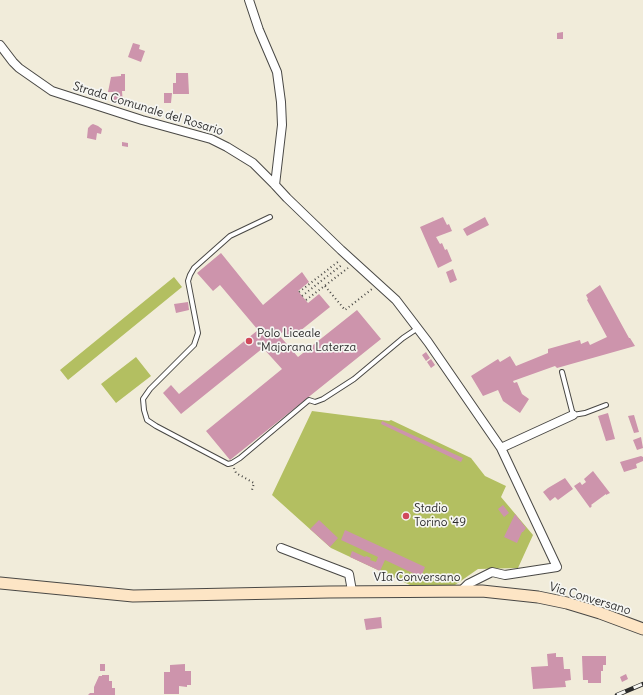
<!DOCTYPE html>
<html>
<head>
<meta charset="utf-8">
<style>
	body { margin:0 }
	canvas { display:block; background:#f1ecda }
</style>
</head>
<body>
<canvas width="643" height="695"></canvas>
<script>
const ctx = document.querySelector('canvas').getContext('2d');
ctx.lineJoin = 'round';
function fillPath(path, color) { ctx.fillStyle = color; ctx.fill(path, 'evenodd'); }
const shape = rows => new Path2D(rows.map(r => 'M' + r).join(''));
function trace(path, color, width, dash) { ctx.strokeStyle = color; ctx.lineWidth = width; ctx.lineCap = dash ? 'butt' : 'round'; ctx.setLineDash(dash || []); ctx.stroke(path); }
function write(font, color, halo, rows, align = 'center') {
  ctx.font = font + ' Delius,sans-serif'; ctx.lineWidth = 3.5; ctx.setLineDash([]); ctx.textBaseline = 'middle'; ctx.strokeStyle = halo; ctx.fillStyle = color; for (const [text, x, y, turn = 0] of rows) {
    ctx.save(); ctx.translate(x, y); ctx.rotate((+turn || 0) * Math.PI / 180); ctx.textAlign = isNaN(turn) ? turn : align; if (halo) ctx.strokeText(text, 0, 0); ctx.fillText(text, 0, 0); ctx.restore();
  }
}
const green = shape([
	[174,277,182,287,68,380,60,370],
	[136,357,151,376,116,403,101,384],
	[312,411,389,421,391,420,471,458,485,476,506,486,501,497,533,535,518,568,478,569,455,585,410,585,331,548,272,495]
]);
const building = shape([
	[563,32,563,39,557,39,557,33],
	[133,43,140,45,139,49,145,51,141,62,128,57],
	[176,73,188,73,189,94,173,94,173,83,176,83],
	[121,74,125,74,125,91,122,91,123,104,113,104,113,92,108,92,111,77,121,76],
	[164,93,172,93,171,103,164,103],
	[93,124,98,126,102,129,101,134,97,133,96,140,87,138,88,128,91,125],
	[122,142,128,143,128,147,122,146],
	[443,217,447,225,449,224,452,231,436,237,440,244,442,243,445,250,447,249,452,261,438,268,420,227],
	[485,217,489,225,467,236,463,229],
	[221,253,263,305,302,272,309,282,298,291,308,303,319,294,330,307,290,339,284,331,279,335,298,357,357,310,381,339,230,460,206,431,282,369,263,348,181,414,163,393,171,385,179,394,258,330,220,285,213,291,197,273],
	[453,269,457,280,450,283,446,272],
	[600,285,629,338,630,338,635,346,557,368,555,366,513,381,514,383,517,382,522,394,529,399,520,413,503,401,498,390,483,396,471,376,498,359,500,362,510,356,516,366,548,353,548,349,580,340,581,344,588,341,590,345,607,337,587,300,588,299,586,295],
	[188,302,189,310,176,313,174,304],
	[426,352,430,358,426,361,422,355],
	[431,359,435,365,431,368,427,362],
	[608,413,615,439,606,441,598,416],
	[634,415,639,432,634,433,628,416],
	[382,421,463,458,461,462,381,424],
	[641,437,643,448,637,450,633,440],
	[641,456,643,457,643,461,636,464,637,468,624,472,620,462],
	[593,471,610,493,606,495,606,494,591,505,592,506,590,508,574,486,580,482,582,485,586,482,584,479],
	[565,478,573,489,558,500,555,497,550,501,543,492,548,488],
	[503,505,509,513,504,517,498,509],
	[515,514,526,528,523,532,522,532,517,543,504,537],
	[319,520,338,538,330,547,310,529],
	[345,530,425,567,421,577,385,560,380,571,350,557,352,551,365,557,366,556,371,558,370,560,376,562,378,557,341,540],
	[381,617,382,628,366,630,364,619],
	[556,653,556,657,563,657,564,669,570,669,571,680,565,681,566,687,533,689,531,667,548,666,547,654],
	[582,656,606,656,606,665,603,665,603,671,601,671,601,683,588,683,588,680,583,680],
	[100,664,105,664,105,671,100,671],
	[185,664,185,671,191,671,191,685,187,685,187,687,179,686,179,694,164,694,164,672,170,672,170,665],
	[626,674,628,679,622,682,620,677],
	[102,675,109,675,109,681,112,681,112,688,115,688,115,695,88,695,90,693,94,693,94,687,99,676,102,676]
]);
const path = shape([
	[325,286,345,310,372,289],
	[299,292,339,261],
	[302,296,343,264],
	[306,300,348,268],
	[234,468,236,473,254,483,252,490]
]);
const service = shape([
	[270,217,230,236,194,268,190,275,188,281,198,333,194,345,150,389,143,399,144,410,147,420,156,426,228,464,232,463,240,458,309,400,315,402,323,399,354,379,403,338,418,328],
	[562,372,573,415,585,413,606,405]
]);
const minor = shape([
	[249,0,259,30,277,72,281,102,282,125,275,185],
	[0,45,13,62,19,68,52,91,142,120,211,139,227,147,253,163,275,185,287,198,341,250,396,300,428,342,501,448,557,567,505,575,492,572,468,584,461,591],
	[501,448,573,415],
	[281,548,349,574,352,591]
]);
const secondary = shape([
	[0,583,133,596,329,592,482,591,538,597,567,603,600,613,643,629]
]);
const rail = shape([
	[617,695,643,684]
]);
const markers = [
	[249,341,4,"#d1495b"],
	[406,516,4,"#d1495b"]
];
const streetNames = [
	["Strada Comunale del Rosario",148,109,17],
	["VIa Conversano",417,578],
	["Via Conversano",590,599,17]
];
const poiNames = [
	["Polo Liceale",257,334],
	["\"Majorana Laterza",257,348],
	["Stadio",414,509],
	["Torino '49",414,523]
];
fillPath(green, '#b3bf61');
fillPath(building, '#cd94ac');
trace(service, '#494845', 6);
trace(minor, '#494845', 10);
trace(secondary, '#494845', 13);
trace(path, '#494845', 2, [1, 3]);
trace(service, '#fff', 4);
trace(minor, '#fff', 8);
trace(secondary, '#fde5c5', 11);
trace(rail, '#2b2b2b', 4.5);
trace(rail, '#f6f6f2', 3, [9]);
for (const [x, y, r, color] of markers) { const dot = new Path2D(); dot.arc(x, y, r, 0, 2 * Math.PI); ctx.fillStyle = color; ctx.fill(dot); trace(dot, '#f6f6f2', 1.5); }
write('12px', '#2b2b2b', '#f6f6f2', streetNames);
write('12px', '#2b2b2b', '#f6f6f2', poiNames, 'left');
</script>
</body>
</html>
